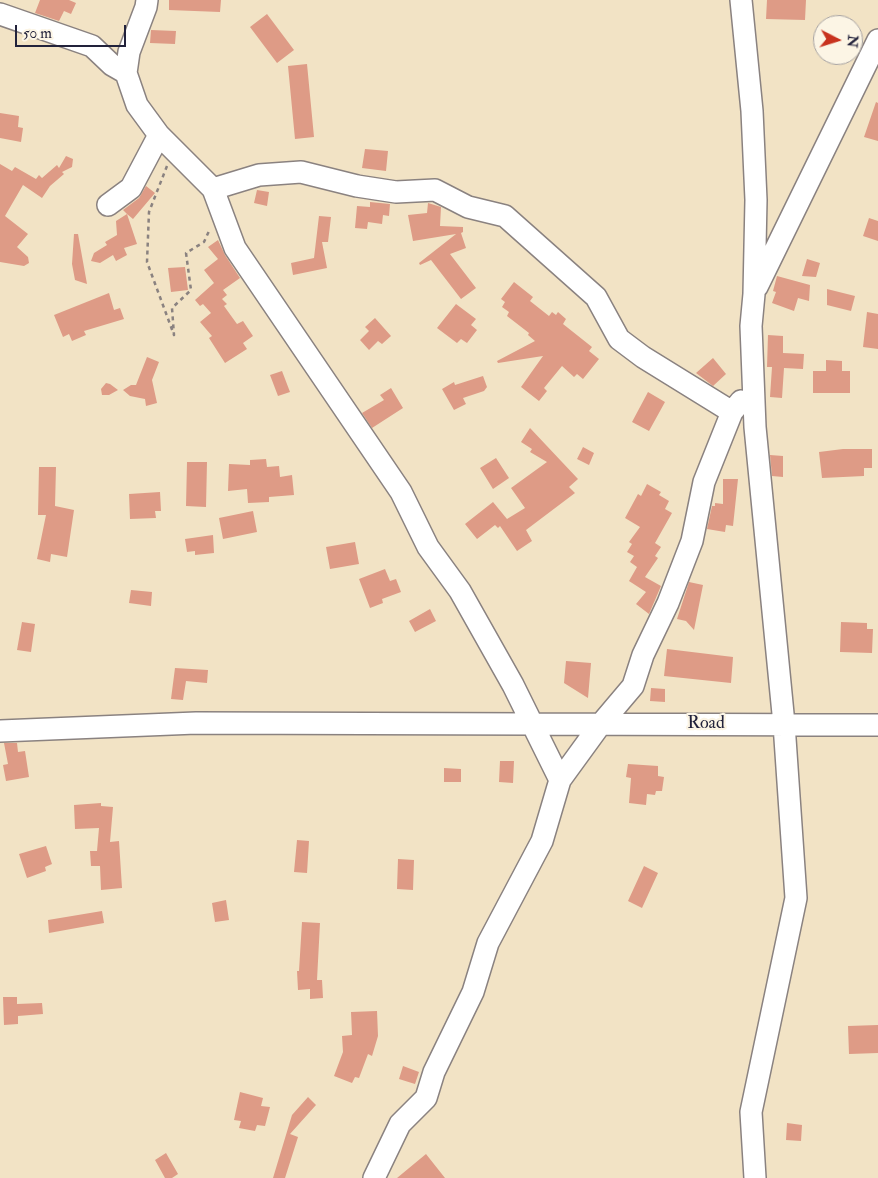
<!DOCTYPE html>
<html>
<head>
<meta charset="utf-8">
<style>
	body { margin:0 }
	#map { position:relative; width:878px; height:1178px; overflow:hidden; background:#f2e3c5; font-family:"IM FELL Double Pica",serif }
	canvas { display:block }
	.north { position:absolute; left:813px; top:15px; width:50px; height:50px; box-sizing:border-box; background:#fcf5e5; border:1px solid #a5a1a1; border-radius:50%; rotate:95deg; font-size:14px; font-weight:700; line-height:20px; text-align:center; color:#22223b }
	.north::after { content:''; display:block; margin:auto; width:18px; height:22px; background:#c8321e; clip-path:polygon(50% 0,100% 100%,50% 72%,0 100%) }
	.scale { position:absolute; left:15px; top:25px; width:111px; height:22px; box-sizing:border-box; border:2px solid #22223b; border-top:0; padding-left:6px; font-size:15px; line-height:18px; white-space:nowrap; color:#22223b; -webkit-text-stroke:4px #fcf5e5; paint-order:stroke }
</style>
</head>
<body>
<div id="map">
<canvas width="878" height="1178"></canvas>
<div class="north">N</div>
<div class="scale">50 m</div>
</div>
<script>
const ctx = document.querySelector('canvas').getContext('2d');
ctx.lineJoin = 'round';
function fillPath(path, color) { ctx.fillStyle = color; ctx.fill(path, 'evenodd'); }
const shape = rows => new Path2D(rows.map(r => 'M' + r).join(''));
function trace(path, color, width, dash) { ctx.strokeStyle = color; ctx.lineWidth = width; ctx.lineCap = dash ? 'butt' : 'round'; ctx.setLineDash(dash || []); ctx.stroke(path); }
function write(font, color, halo, rows, align = 'center') {
  ctx.font = font + ' "IM FELL Double Pica",serif'; ctx.lineWidth = 4.5; ctx.setLineDash([]); ctx.textBaseline = 'middle'; ctx.strokeStyle = halo; ctx.fillStyle = color; for (const [text, x, y, turn = 0] of rows) {
    ctx.save(); ctx.translate(x, y); ctx.rotate((+turn || 0) * Math.PI / 180); ctx.textAlign = isNaN(turn) ? turn : align; if (halo) ctx.strokeText(text, 0, 0); ctx.fillText(text, 0, 0); ctx.restore();
  }
}
const building = shape([
	[40,0,69,0,76,3,71,14,64,11,59,21,35,13],
	[169,0,221,0,220,12,169,10],
	[767,0,806,0,805,20,766,19],
	[267,14,294,50,277,63,250,27],
	[151,30,176,31,175,44,150,43],
	[307,64,314,137,295,139,288,66],
	[876,102,878,103,878,141,864,137],
	[0,113,19,116,18,127,23,128,21,142,0,138],
	[365,149,388,151,386,171,362,168],
	[66,156,73,159,72,167,62,172,64,174,50,186,42,198,23,185,5,216,28,234,17,247,28,257,29,263,24,266,0,262,0,164,12,171,15,167,36,179,39,175,42,178,57,165,59,168],
	[146,186,155,193,133,219,127,214,137,244,124,248,127,255,116,261,113,255,100,263,91,261,94,253,107,245,105,242,117,235,116,221,127,214,123,210,139,198],
	[257,190,269,192,267,206,254,203],
	[370,202,390,204,389,216,383,215,382,224,368,222,367,229,355,228,357,206,370,207],
	[428,203,441,207,440,226,463,227,463,232,461,233,466,248,450,254,476,288,461,299,431,260,420,265,419,263,456,234,413,241,408,215,427,213],
	[319,216,331,217,328,242,322,242,327,268,293,275,291,263,314,258],
	[869,218,878,221,878,241,863,236],
	[74,234,78,234,87,284,75,280,72,264],
	[218,240,225,255,240,278,223,290,227,295,222,299,227,304,224,306,237,324,243,321,253,336,243,343,247,349,225,363,209,338,212,336,200,322,211,313,203,304,200,306,195,300,214,283,204,270,218,259,208,247],
	[807,259,820,263,816,277,802,276],
	[185,267,188,290,171,292,168,268],
	[777,276,810,285,809,301,798,298,794,311,772,303,776,292,773,291],
	[514,282,533,297,530,301,549,316,552,312,556,315,558,312,566,319,563,324,592,347,589,351,599,359,583,379,577,374,574,377,562,366,544,388,547,391,539,401,521,387,543,356,498,363,497,361,535,341,528,335,529,333,507,316,509,312,502,307,505,302,501,299],
	[827,289,855,296,851,311,827,305],
	[109,293,114,310,120,308,124,319,84,331,86,335,72,341,69,334,63,337,54,315],
	[456,304,476,319,471,325,477,330,467,343,461,339,457,343,437,328],
	[867,312,878,314,878,349,863,347],
	[375,318,391,336,382,344,378,341,369,350,360,340,369,331,365,327],
	[768,335,783,336,783,353,804,354,803,369,784,368,782,398,770,397,772,367,767,367],
	[147,357,159,362,152,380,157,403,146,406,145,399,130,396,123,390,131,385,136,385],
	[713,358,726,374,713,386,696,373],
	[826,360,842,361,842,371,850,371,850,393,813,393,813,371,826,371],
	[282,371,290,392,278,396,270,375],
	[483,376,487,387,484,391,463,398,466,404,454,410,442,389,454,382,455,385],
	[106,383,110,384,118,390,109,395,102,395,101,389],
	[391,388,403,408,372,428,362,413,384,400,380,395],
	[648,392,665,402,649,431,632,422],
	[530,428,578,479,569,487,575,493,526,530,532,541,517,551,500,526,498,528,495,525,477,539,465,524,493,502,507,519,525,508,511,488,547,462,530,452,532,449,521,442],
	[583,447,594,453,589,465,577,459],
	[843,449,872,449,872,468,864,468,864,476,822,478,819,452],
	[770,455,783,456,783,477,772,476],
	[496,458,509,478,493,489,480,468],
	[266,459,267,467,279,466,280,477,292,475,294,495,269,497,269,502,248,503,247,489,228,491,229,464,250,465,250,460],
	[187,462,207,462,206,507,186,506],
	[39,467,56,467,55,506,74,510,67,557,51,554,50,562,37,559,46,515,38,515],
	[723,479,738,479,733,526,726,525,725,532,707,529,712,506,715,506,715,503,723,504],
	[647,484,661,492,659,495,669,501,665,509,672,513,655,543,661,547,655,556,658,558,645,577,661,586,649,614,636,604,646,592,629,581,637,567,630,562,634,556,627,552,632,544,629,542,640,527,625,518,638,494,641,496],
	[160,492,161,511,155,511,156,518,130,519,129,494],
	[253,511,257,532,223,539,219,518],
	[213,535,214,553,195,555,195,551,187,552,185,539],
	[355,542,359,564,330,569,326,547],
	[385,569,390,581,396,579,401,592,382,599,383,603,370,608,359,579],
	[689,582,703,585,694,630,686,621,677,619],
	[131,590,152,592,151,606,129,603],
	[430,609,436,621,415,632,409,621],
	[22,622,35,624,31,652,17,650],
	[841,622,867,623,867,629,873,629,872,653,840,652],
	[667,649,733,657,731,683,664,676],
	[566,661,591,663,588,698,564,683],
	[175,668,208,670,207,683,186,681,183,700,171,699],
	[651,688,665,689,665,702,650,701],
	[4,743,17,743,18,752,25,751,29,777,6,781,3,765,8,764],
	[500,761,514,761,513,783,499,782],
	[628,764,658,766,658,776,664,777,662,791,656,791,655,795,647,794,646,805,629,803,631,778,626,777],
	[444,768,461,769,461,782,444,782],
	[101,803,101,806,113,807,110,842,119,841,122,888,101,890,100,866,91,866,90,851,97,851,99,828,75,829,74,805],
	[297,840,309,841,307,873,294,872],
	[46,846,52,864,45,867,46,871,27,878,19,854],
	[398,859,414,860,413,890,397,889],
	[644,866,658,873,642,908,628,901],
	[226,900,229,920,215,922,212,903],
	[102,911,104,923,49,933,48,920],
	[302,922,320,923,317,980,322,980,323,998,310,999,310,989,298,990,297,971,299,971],
	[3,997,17,997,17,1004,42,1003,43,1014,18,1016,18,1024,4,1025],
	[377,1011,378,1036,372,1056,368,1054,359,1078,355,1077,352,1083,334,1076,343,1052,342,1036,352,1035,351,1012],
	[878,1025,878,1053,849,1054,848,1026],
	[403,1066,419,1072,415,1084,399,1079],
	[240,1092,263,1098,261,1106,270,1107,265,1126,257,1125,255,1131,239,1128,241,1121,234,1120],
	[308,1097,316,1105,290,1134,298,1137,285,1178,273,1178,292,1115],
	[787,1123,802,1125,801,1141,786,1140],
	[166,1153,178,1174,172,1178,165,1178,155,1160],
	[426,1154,445,1178,397,1178]
]);
const path = shape([
	[167,166,149,212,147,262,174,335,172,308,191,290,186,253,204,242,209,231]
]);
const minor = shape([
	[147,0,146,7,129,52,126,73,137,105,159,135,213,189,235,248,401,492,428,547,460,591,513,685,560,780],
	[741,0,752,111,756,200,754,294,751,326,755,427,784,724,796,898,751,1112,755,1178],
	[0,14,92,46,112,65,126,73],
	[213,189,259,175,301,172,357,186,396,192,435,190,468,207,505,216,596,297,619,339,643,357,732,412,741,401],
	[108,205,131,188,159,135],
	[757,287,878,40],
	[0,731,196,723,878,725],
	[374,1178,400,1124,426,1098,434,1072,473,992,488,943,542,841,560,780,600,725,633,686,643,655,668,603,692,541,704,482,732,412]
]);
const streetNames = [
	["Road",706,724]
];
fillPath(building, '#de9b86');
trace(minor, '#8a8280', 24);
trace(path, '#8a8280', 2.5, [4, 4]);
trace(minor, '#fff', 21);
write('18px', '#22223b', '#fcf5e5', streetNames);
</script>
</body>
</html>
